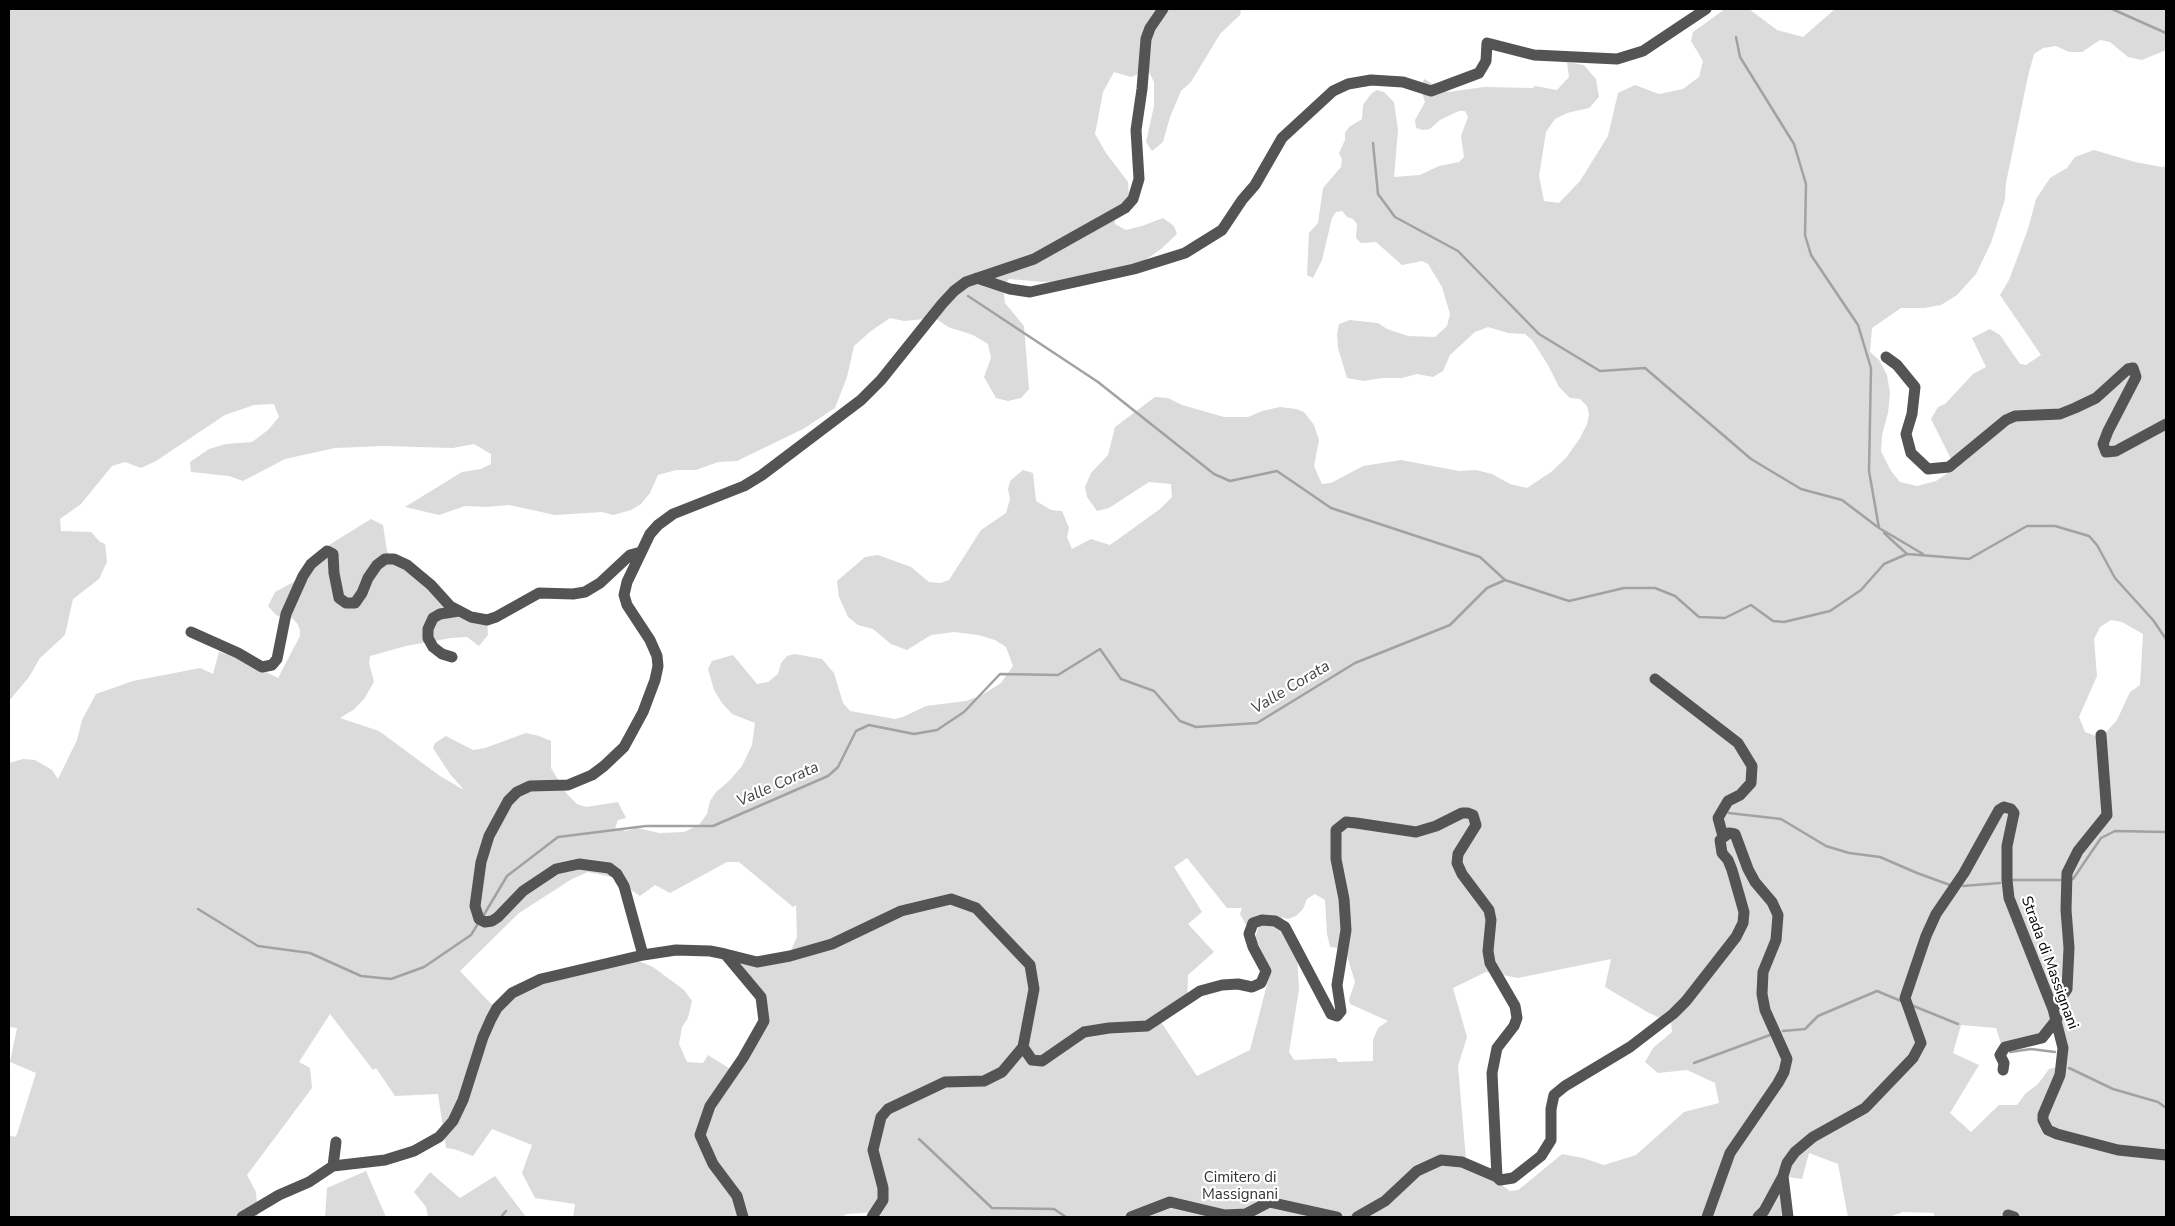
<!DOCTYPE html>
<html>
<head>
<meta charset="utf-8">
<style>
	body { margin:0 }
	#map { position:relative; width:2175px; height:1226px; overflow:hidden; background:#fff; font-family:"Nunito Sans",sans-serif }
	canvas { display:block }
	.frame { position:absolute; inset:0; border:10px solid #000; pointer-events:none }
</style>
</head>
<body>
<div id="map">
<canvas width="2175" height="1226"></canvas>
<div class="frame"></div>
</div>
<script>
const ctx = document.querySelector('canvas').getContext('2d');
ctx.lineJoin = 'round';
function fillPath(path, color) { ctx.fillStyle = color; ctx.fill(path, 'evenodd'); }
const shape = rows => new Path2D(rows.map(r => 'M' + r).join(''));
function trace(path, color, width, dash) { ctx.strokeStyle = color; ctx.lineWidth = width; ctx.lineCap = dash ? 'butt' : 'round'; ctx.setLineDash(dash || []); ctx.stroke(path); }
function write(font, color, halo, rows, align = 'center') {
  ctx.font = font + ' "Nunito Sans",sans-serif'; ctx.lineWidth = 4.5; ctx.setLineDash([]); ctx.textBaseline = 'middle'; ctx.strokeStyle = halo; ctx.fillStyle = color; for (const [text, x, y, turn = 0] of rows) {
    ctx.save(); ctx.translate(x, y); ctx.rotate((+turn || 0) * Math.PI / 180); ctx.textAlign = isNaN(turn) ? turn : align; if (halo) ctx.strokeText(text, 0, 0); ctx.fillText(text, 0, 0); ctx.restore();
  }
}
const green = shape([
	[9,9,1241,9,1240,15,1220,34,1191,82,1181,91,1170,117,1163,142,1152,151,1146,142,1154,106,1154,82,1148,70,1131,77,1114,72,1103,92,1095,134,1106,153,1128,182,1129,197,1115,219,1115,224,1126,230,1142,226,1163,218,1174,226,1177,234,1161,249,1138,265,1068,281,1044,282,1009,279,1003,286,1005,303,1024,326,1029,389,1021,398,1008,401,996,398,984,377,991,358,988,344,973,335,948,327,935,318,904,321,890,318,871,331,854,346,847,377,835,408,803,429,737,461,718,462,696,470,676,470,658,475,650,493,641,504,631,510,613,515,602,512,555,515,509,505,486,507,465,506,439,515,405,507,462,472,481,469,491,464,491,454,474,444,453,448,384,446,335,448,285,459,243,481,229,476,191,472,190,462,209,449,226,444,252,442,268,430,279,417,274,404,254,405,225,415,156,461,141,468,125,462,112,466,81,504,60,519,61,531,91,532,100,542,105,544,107,562,99,579,73,599,65,635,40,658,29,677,9,701],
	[1725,9,1749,9,1777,30,1803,37,1835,9,2166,9,2166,50,2142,60,2128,57,2110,42,2100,40,2082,52,2069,52,2056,46,2043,48,2034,54,2028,76,2006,183,2005,199,1991,243,1976,274,1957,295,1941,305,1924,308,1901,308,1872,328,1870,352,1879,360,1887,375,1890,393,1888,413,1882,435,1881,451,1891,471,1900,482,1917,486,1936,481,1949,472,1953,463,1931,419,1938,407,1945,404,1973,374,1986,367,1972,338,1990,329,2000,335,2020,364,2026,365,2041,355,2000,295,2009,280,2028,229,2036,199,2050,178,2067,168,2075,157,2094,150,2135,162,2162,167,2166,166,2166,1217,1934,1217,1934,1213,1903,1212,1889,1217,1848,1217,1838,1164,1809,1153,1802,1179,1788,1177,1783,1217,882,1217,877,1212,847,1214,842,1217,573,1217,575,1204,535,1198,522,1173,532,1145,492,1129,473,1156,454,1149,446,1148,438,1094,395,1096,376,1068,373,1070,330,1014,299,1062,310,1068,312,1088,247,1175,256,1192,258,1217,9,1217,9,1135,15,1137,17,1134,36,1073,10,1062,17,1028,9,1027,9,763,23,759,35,760,52,770,58,779,77,740,82,720,96,694,133,681,200,668,213,674,219,652,236,657,278,678,300,636,300,630,297,623,292,618,285,619,276,615,268,606,275,592,310,573,329,545,371,519,383,525,387,551,398,565,454,606,487,620,488,635,479,646,467,637,451,638,406,646,370,656,369,663,374,682,364,699,353,710,340,718,379,731,440,776,464,790,450,774,433,748,435,743,446,736,473,750,485,748,526,733,539,736,551,741,551,768,567,794,577,804,586,807,618,802,626,818,618,820,615,828,626,831,637,828,659,833,684,832,699,825,707,814,710,801,716,792,729,781,742,766,752,745,755,723,732,714,722,703,714,690,708,669,712,661,733,655,757,684,768,682,778,674,781,663,787,656,795,654,822,659,834,673,843,703,850,711,895,719,903,717,926,706,966,701,982,695,1001,683,1013,666,1006,647,995,640,978,635,954,632,931,635,907,650,891,644,873,629,858,625,848,617,839,597,837,581,865,557,878,555,911,567,929,582,940,583,949,580,981,530,1006,513,1010,499,1008,489,1010,481,1023,470,1033,473,1036,501,1051,510,1062,511,1069,528,1067,537,1072,549,1091,539,1110,545,1160,509,1172,497,1171,484,1149,482,1109,508,1097,511,1087,497,1085,487,1091,473,1108,455,1115,427,1155,397,1168,398,1182,405,1224,417,1248,417,1262,411,1280,407,1296,409,1304,412,1314,425,1319,440,1314,466,1322,484,1331,483,1363,466,1401,460,1459,471,1476,470,1492,474,1510,484,1527,488,1551,472,1566,458,1580,438,1587,424,1589,414,1587,406,1580,399,1570,398,1559,387,1548,365,1532,340,1525,334,1508,333,1488,327,1475,332,1450,355,1443,371,1433,377,1417,374,1402,378,1382,378,1364,381,1347,378,1338,348,1337,334,1339,324,1350,320,1378,323,1387,329,1408,336,1435,337,1447,326,1450,314,1442,287,1428,264,1422,261,1402,265,1376,242,1361,243,1356,238,1357,224,1353,219,1347,217,1342,211,1336,212,1332,218,1322,260,1313,278,1307,275,1309,233,1318,223,1323,188,1341,167,1342,159,1339,153,1345,140,1345,133,1349,127,1362,119,1363,105,1371,94,1377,90,1384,92,1394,102,1398,130,1394,177,1420,175,1439,166,1459,162,1464,157,1461,136,1468,117,1465,111,1459,111,1440,120,1430,129,1423,130,1416,128,1415,120,1425,102,1421,89,1424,79,1448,92,1484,87,1533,88,1535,86,1557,90,1569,77,1567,62,1584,65,1596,79,1599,97,1589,108,1567,113,1555,119,1546,132,1539,176,1544,201,1559,203,1580,181,1608,136,1618,93,1635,85,1659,94,1683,89,1699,77,1703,61,1691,41,1693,32],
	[2111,620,2122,622,2143,634,2140,685,2130,692,2117,720,2101,738,2085,732,2079,717,2097,676,2094,639,2100,627],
	[1187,858,1227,908,1242,908,1240,914,1246,925,1259,925,1255,939,1271,969,1250,1050,1197,1076,1159,1019,1187,1003,1188,975,1214,952,1188,924,1202,912,1174,867],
	[727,862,739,862,793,907,796,905,797,937,786,961,770,960,741,964,752,984,767,1000,766,1024,735,1072,708,1055,703,1063,687,1062,679,1044,682,1027,688,1018,692,1001,684,990,653,967,636,960,537,981,494,1007,460,971,519,913,572,879,588,872,612,877,640,896,655,885,670,893],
	[1315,894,1325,900,1327,934,1330,947,1345,949,1355,982,1349,1000,1350,1004,1388,1021,1378,1028,1373,1040,1373,1061,1338,1062,1336,1058,1294,1060,1289,1052,1299,989,1297,955,1282,917,1288,919,1296,916,1303,909,1307,899],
	[1611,959,1605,987,1649,1013,1671,1023,1672,1032,1653,1048,1645,1062,1658,1073,1687,1070,1715,1083,1719,1103,1684,1112,1636,1155,1604,1165,1583,1158,1562,1154,1527,1183,1518,1190,1510,1191,1466,1159,1458,1066,1467,1037,1453,988,1486,972,1518,978],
	[1961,1025,1996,1028,2003,1050,2058,1026,2065,1065,2049,1069,2038,1084,2025,1094,2017,1105,1999,1105,1971,1132,1950,1113,1979,1065,1953,1053],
	[366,1171,386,1217,325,1217,327,1188],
	[430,1172,460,1198,495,1176,526,1217,428,1217,426,1207,414,1192]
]);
const stream = shape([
	[2112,9,2166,33],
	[1736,37,1740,57,1794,144,1806,184,1805,235,1811,255,1858,325,1871,368,1869,471,1879,528],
	[1373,143,1378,194,1395,217,1458,251,1539,334,1600,371,1645,368,1751,459,1801,489,1842,500,1879,528,1923,554],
	[968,296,1098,382,1214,474,1230,481,1277,471,1331,508,1480,557,1505,580],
	[1884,533,1907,554],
	[1729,813,1781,819,1826,846,1849,853,1880,857,1917,873,1950,885],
	[2013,880,2064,880],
	[2069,880,2073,879,2101,838,2115,831,2166,832],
	[1963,886,2000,883],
	[198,909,258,946,310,953,361,976,391,979,424,967,471,935,479,922],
	[482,918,507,876,558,837,646,826,713,826,828,776,838,767,856,731,869,725,914,734,937,730,964,712,1000,674,1058,675,1100,649,1121,679,1154,691,1180,721,1196,727,1257,723,1355,663,1450,625,1487,588,1505,580,1569,601,1624,588,1655,588,1675,596,1699,617,1725,618,1751,605,1773,621,1784,622,1830,611,1861,590,1884,564,1907,554,1969,559,2027,526,2055,526,2089,536,2097,545,2115,578,2153,620,2166,639],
	[1911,1005,1958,1024],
	[1783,1031,1805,1029,1818,1016,1877,991,1901,1001],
	[2010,1052,2031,1049,2055,1052],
	[1694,1063,1770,1035],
	[2069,1068,2113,1089,2158,1102,2166,1108],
	[919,1139,992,1208,1054,1209,1066,1217],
	[501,1217,506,1211]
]);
const minor = shape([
	[977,278,1010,289,1030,292,1134,269,1185,253,1222,230,1242,200,1255,185,1282,138,1333,91,1348,84,1371,80,1403,82,1431,91,1479,73,1486,61,1487,43,1534,55,1617,59,1643,51,1706,9],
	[1886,357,1897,365,1915,387,1912,414,1906,434,1911,453,1928,469,1949,467,2006,420,2015,416,2060,414,2075,408,2096,398,2128,369,2133,368,2136,377,2108,431,2103,444,2106,452,2116,451,2166,424],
	[191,632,238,653,262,667,272,665,277,659,286,614,303,576,311,564,327,551,333,554,334,573,339,598,346,603,355,603,362,593,368,578,377,565,385,559,394,559,407,565,431,585,450,606,471,617,487,620,496,617,539,593,573,594,585,592,600,583,630,555,641,552],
	[452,657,442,654,433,647,428,638,428,629,433,618,440,614,459,611],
	[1655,679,1738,743,1752,766,1751,783,1740,795,1728,801,1718,818,1723,836],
	[725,954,757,962,790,956,832,944,901,911,951,899,976,908,1030,965,1034,989,1023,1047],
	[643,955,624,886,617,874,609,868,579,864,556,869,523,891,498,917,492,921,485,922,479,919,475,906,481,862,489,836,508,801,517,792,530,786,568,785,592,775,604,766,624,747,643,712,655,680,658,666,657,656,650,640,627,605,624,595,627,582,650,534,658,525,673,514,744,486,762,475,861,400,881,380,942,304,954,291,966,282,1034,259,1125,208,1133,199,1139,179,1136,130,1142,89,1146,39,1150,28,1163,9],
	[2053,1009,2067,989,2069,948,2066,910,2067,873,2078,851,2107,815,2101,735],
	[1023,1047,1032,1060,1042,1061,1084,1032,1109,1028,1147,1026,1200,991,1222,985,1238,984,1252,987,1261,983,1266,971,1253,947,1249,934,1253,923,1262,920,1275,921,1285,927,1331,1014,1337,1016,1341,1011,1337,985,1346,930,1344,899,1336,859,1336,830,1346,822,1356,823,1416,832,1436,826,1462,813,1468,813,1473,815,1476,825,1458,854,1457,863,1462,874,1489,910,1491,920,1488,951,1490,963,1515,1006,1517,1018,1514,1026,1497,1048,1492,1073,1497,1177,1500,1180,1513,1178,1541,1156,1551,1140,1551,1109,1554,1095,1565,1086,1630,1047,1673,1014,1686,1001,1736,937,1743,923,1744,912,1732,870,1728,860,1722,853,1720,840,1729,833,1735,834,1748,869,1755,882,1772,902,1778,915,1776,940,1763,972,1762,994,1765,1010,1787,1059,1784,1072,1778,1083,1730,1153,1707,1217],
	[2003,1070,2004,1063,2000,1055,2005,1047,2042,1038,2057,1019],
	[333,1166,336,1142],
	[1783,1176,1788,1217],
	[2008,1215,2014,1217],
	[242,1217,279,1195,309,1182,333,1166,385,1160,414,1151,439,1137,453,1121,463,1100,483,1037,491,1019,497,1008,512,993,541,979,643,955,676,950,710,951,725,954,761,997,764,1021,743,1058,710,1106,700,1135,713,1164,737,1196,743,1217],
	[872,1217,883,1200,883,1188,873,1150,881,1117,888,1109,945,1082,984,1081,1002,1072,1023,1047],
	[1131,1217,1170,1202,1225,1215,1246,1214,1269,1202,1337,1217],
	[1357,1217,1385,1201,1417,1171,1441,1160,1462,1162,1497,1177],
	[1758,1217,1764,1211,1783,1176,1787,1163,1795,1152,1813,1137,1865,1108,1913,1058,1921,1043,1905,998,1926,936,1936,914,1964,873,1999,810,2004,807,2011,809,2014,813,2007,846,2007,880,2009,898,2053,1009,2063,1048,2060,1075,2043,1115,2043,1120,2048,1130,2057,1134,2118,1150,2166,1155]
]);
const streetNames = [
	["Strada di Massignani",2049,963,70]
];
const parkNames = [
	["Cimitero di",1240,1178],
	["Massignani",1240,1195]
];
const waterNames = [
	["Valle Corata",1291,688,-31],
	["Valle Corata",778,785,-24]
];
fillPath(green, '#dbdbdb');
trace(stream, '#a2a2a2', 2.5);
trace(minor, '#545454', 11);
write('15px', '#000', '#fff', streetNames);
write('15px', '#323232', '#fff', parkNames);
write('italic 16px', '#434343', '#fff', waterNames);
</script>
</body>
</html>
